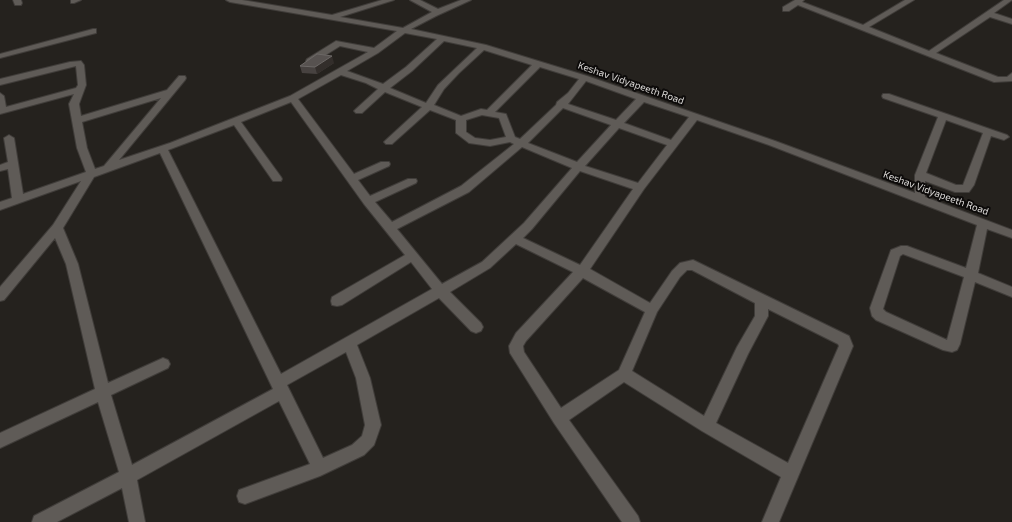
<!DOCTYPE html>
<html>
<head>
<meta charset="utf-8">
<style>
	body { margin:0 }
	canvas { display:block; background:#25221e }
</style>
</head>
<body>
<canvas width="1012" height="522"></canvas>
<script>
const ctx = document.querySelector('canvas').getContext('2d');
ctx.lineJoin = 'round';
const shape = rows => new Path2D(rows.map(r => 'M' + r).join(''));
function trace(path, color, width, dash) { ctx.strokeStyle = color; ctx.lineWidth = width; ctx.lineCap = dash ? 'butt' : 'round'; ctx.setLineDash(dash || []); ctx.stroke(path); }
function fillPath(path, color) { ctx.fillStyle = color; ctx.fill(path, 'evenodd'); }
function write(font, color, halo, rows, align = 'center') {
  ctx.font = font + ' "Exo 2",sans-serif'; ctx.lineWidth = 4; ctx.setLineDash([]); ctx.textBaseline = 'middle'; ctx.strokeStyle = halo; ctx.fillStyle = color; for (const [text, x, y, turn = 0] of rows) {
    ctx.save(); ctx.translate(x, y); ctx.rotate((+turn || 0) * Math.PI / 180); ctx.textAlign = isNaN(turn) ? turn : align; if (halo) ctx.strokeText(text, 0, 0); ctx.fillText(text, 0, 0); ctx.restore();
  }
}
const minor = shape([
	[13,0,21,0,22,3,21,5,15,5,13,0],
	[71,0,81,0,74,3,71,3,71,0],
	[226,0,242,0,332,15,382,0,394,0,340,17,403,28,432,12,410,0,420,0,438,9,461,0,471,0,436,16,411,29,486,45,587,76,775,141,915,193,915,175,938,117,883,98,882,96,883,94,889,94,1007,135,1009,137,1004,140,991,136,974,185,969,192,955,192,925,181,925,197,1012,230,1012,238,987,229,978,273,1012,287,1012,297,975,282,960,344,957,350,952,352,943,350,876,320,872,316,870,308,891,250,901,246,907,246,966,268,977,225,769,145,697,120,644,189,590,269,650,303,672,271,680,263,693,260,849,336,853,346,779,522,762,522,781,477,702,431,624,382,569,420,638,516,640,522,622,522,554,423,510,353,509,346,516,333,573,272,516,244,490,268,450,292,481,323,483,327,481,331,476,333,471,331,439,298,357,345,370,378,381,425,374,445,364,455,320,476,245,504,239,502,237,496,239,490,310,464,279,401,137,480,145,522,129,522,122,488,57,522,32,522,34,516,119,472,98,402,0,448,0,433,95,389,66,264,55,238,4,300,0,301,0,287,53,225,81,181,0,210,0,202,12,198,8,169,0,171,0,165,8,162,4,138,9,135,14,138,23,194,86,172,77,148,69,104,74,94,0,114,0,93,4,96,6,107,76,88,78,85,76,66,0,85,0,79,70,62,81,61,84,65,86,85,79,104,81,116,167,90,179,76,185,76,186,78,185,80,119,160,170,143,290,96,368,52,340,46,313,63,307,63,306,61,307,59,336,41,374,48,397,31,230,2,226,0],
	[405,33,437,39,406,67,383,84,347,71,378,53,405,33],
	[444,41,477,48,438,85,426,103,390,88,412,71,444,41],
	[484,50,532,65,487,110,481,109,461,116,434,105,444,89,459,73,484,50],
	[540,67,579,79,568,93,557,102,556,105,520,139,515,137,506,114,495,112,540,67],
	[341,75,366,83,378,89,356,109,354,111,356,113,362,113,385,92,422,107,386,140,384,142,386,144,392,144,430,110,456,120,456,133,469,143,490,146,510,142,514,144,461,186,392,222,375,202,416,183,417,181,416,179,408,179,370,196,358,180,389,166,390,164,389,162,381,162,354,174,298,99,341,75],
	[586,81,636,99,616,120,568,104,586,81],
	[161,98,104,166,95,169,87,148,82,122,161,98],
	[291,102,364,204,405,255,332,297,331,301,332,305,337,306,342,305,411,262,432,289,281,374,168,150,234,125,273,181,281,181,282,179,281,177,241,122,291,102],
	[644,102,689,117,671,140,624,123,644,102],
	[563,108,611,125,577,162,528,143,563,108],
	[482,115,499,118,506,137,490,140,475,138,466,132,466,120,482,115],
	[946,120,983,133,963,185,956,185,926,173,946,120],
	[619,128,667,145,638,183,585,166,619,128],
	[522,147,572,168,524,223,482,262,442,284,397,229,469,192,522,147],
	[160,153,273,389,132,465,111,395,168,368,170,364,168,360,163,358,108,383,78,264,63,228,94,177,160,153],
	[580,171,633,189,580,265,523,238,532,229,580,171],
	[903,254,964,277,947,340,886,312,883,309,900,256,903,254],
	[687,270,692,270,755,303,755,316,737,347,704,416,632,371,657,312,680,277,687,270],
	[583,278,645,312,619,370,561,408,524,352,523,346,526,341,583,278],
	[768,309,838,344,839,346,788,463,716,423,748,354,768,316,768,309],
	[346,352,356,378,365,425,362,436,352,445,323,458,287,385,346,352],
	[795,0,804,0,802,2,863,25,905,0,914,0,869,27,929,51,1004,0,1012,0,994,13,1012,19,1012,24,990,17,936,53,998,77,1007,77,1012,73,1012,81,994,82,798,5,789,11,783,11,783,7,795,0],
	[93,29,96,29,96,33,0,58,0,54,93,29]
]);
const wall = shape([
	[334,63,317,74,302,73,300,66]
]);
const shadedWall = shape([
	[332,56,334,63,317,74,315,67]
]);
const building = shape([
	[317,54,332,56,315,67,300,66,317,54]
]);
const farStreetnames = [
	["Keshav Vidyapeeth Road",631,83,19],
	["Keshav Vidyapeeth Road",936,193,20]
];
trace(minor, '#403d3a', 2);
fillPath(minor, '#5f5b57');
fillPath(wall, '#474240');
fillPath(shadedWall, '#332e2b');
fillPath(building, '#575250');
trace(building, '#6c6866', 1);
write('10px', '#dddbd9', '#0d0b0a', farStreetnames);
</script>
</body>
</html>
